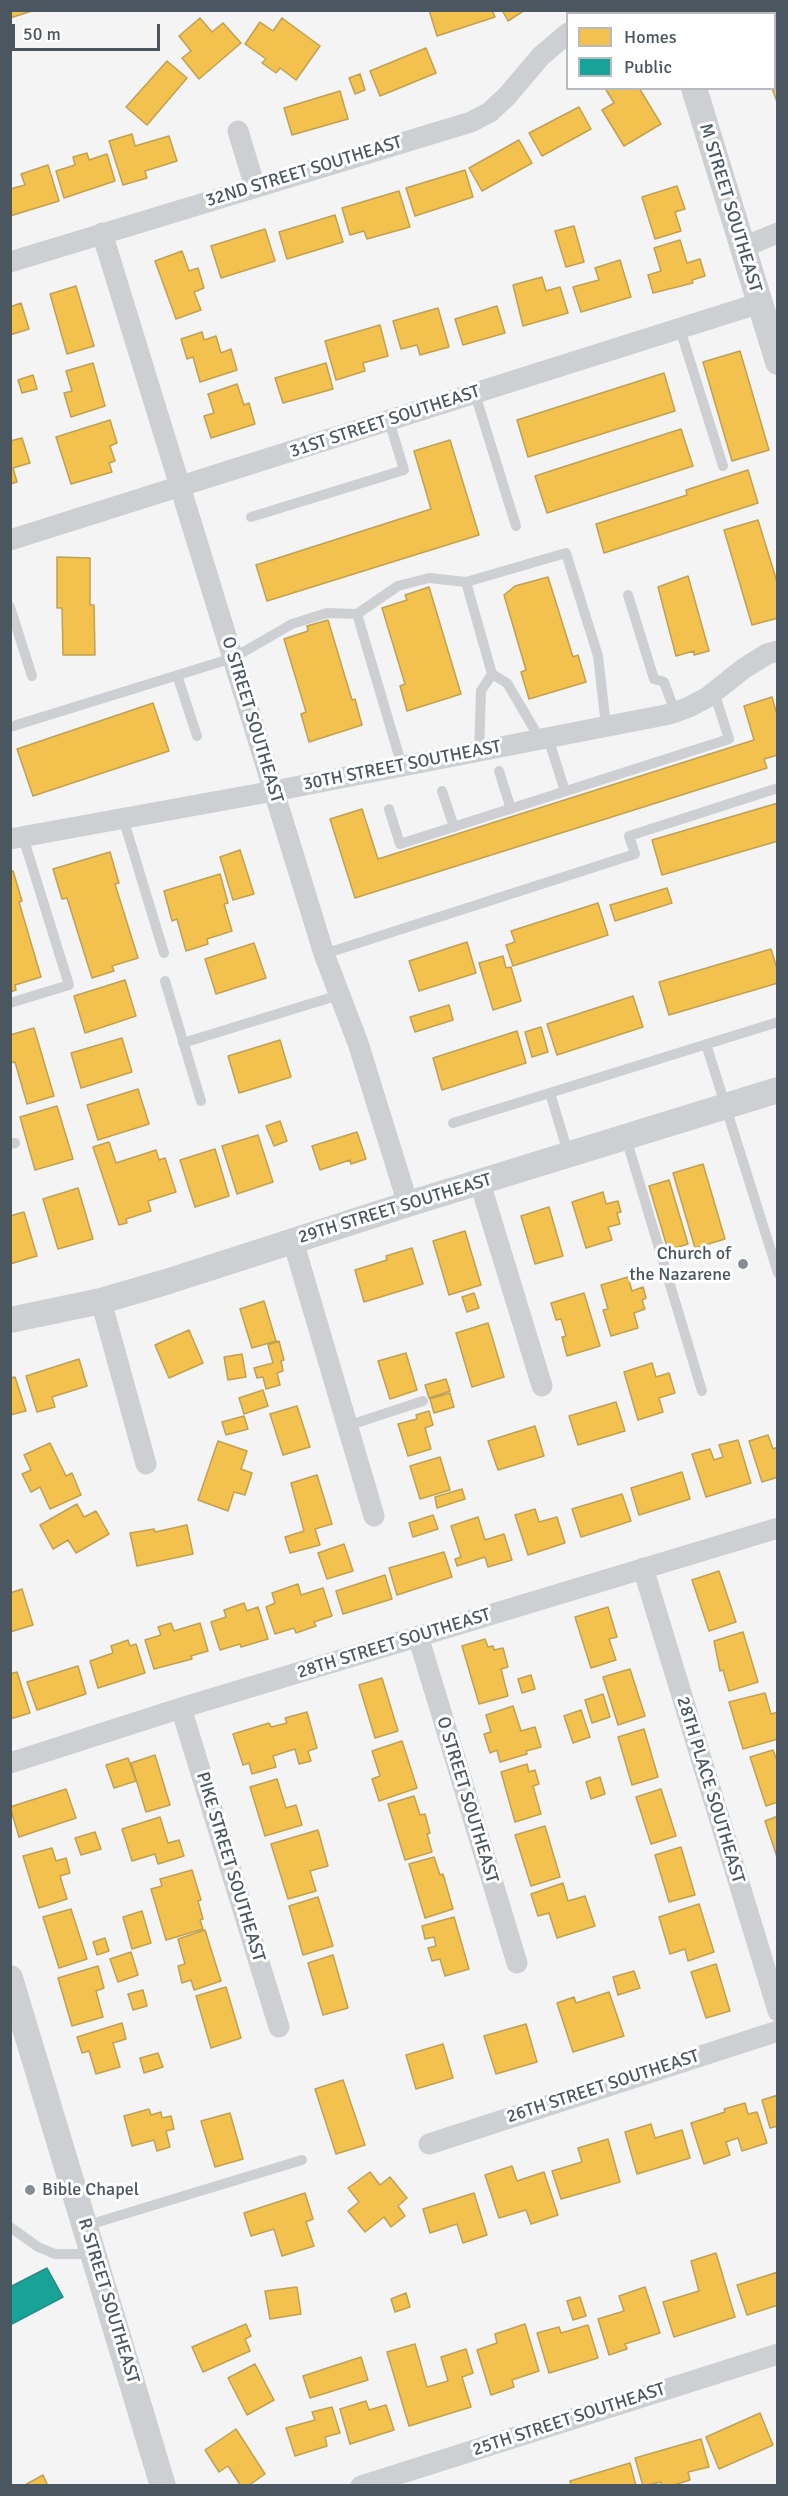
<!DOCTYPE html>
<html>
<head>
<meta charset="utf-8">
<style>
	body { margin:0 }
	#map { position:relative; width:788px; height:2496px; overflow:hidden; background:#f4f4f4; font-family:Signika,sans-serif }
	canvas { display:block }
	.frame { position:absolute; inset:0; border:12px solid #4a5660; pointer-events:none }
	.legend { position:absolute; left:566px; top:12px; width:210px; height:78px; box-sizing:border-box; background:#fff; border:2px solid #b7bbbf; margin:0; padding:8px 10px; list-style:none; font-size:18px; color:#4a5660 }
	.legend li { display:flex; align-items:center; gap:12px; height:30px }
	.legend b { width:30px; border:2px solid #b7bbbf }
	.scale { position:absolute; left:12px; top:24px; width:148px; height:27px; box-sizing:border-box; border:3px solid #4a5660; border-top:0; padding-left:8px; font-size:18px; line-height:21px; white-space:nowrap; color:#4a5660; -webkit-text-stroke:4px #fff; paint-order:stroke }
</style>
</head>
<body>
<div id="map">
<canvas width="788" height="2496"></canvas>
<div class="frame"></div>
<ul class="legend">
<li><b style="height:16px;background:#f2c14e"></b>Homes</li>
<li><b style="height:16px;background:#17a398"></b>Public</li>
</ul>
<div class="scale">50 m</div>
</div>
<script>
const ctx = document.querySelector('canvas').getContext('2d');
ctx.lineJoin = 'round';
function fillPath(path, color) { ctx.fillStyle = color; ctx.fill(path, 'evenodd'); }
const shape = rows => new Path2D(rows.map(r => 'M' + r).join(''));
function trace(path, color, width, dash) { ctx.strokeStyle = color; ctx.lineWidth = width; ctx.lineCap = dash ? 'butt' : 'round'; ctx.setLineDash(dash || []); ctx.stroke(path); }
function write(font, color, halo, rows, align = 'center') {
  ctx.font = font + ' Signika,sans-serif'; ctx.lineWidth = 6; ctx.setLineDash([]); ctx.textBaseline = 'middle'; ctx.strokeStyle = halo; ctx.fillStyle = color; for (const [text, x, y, turn = 0] of rows) {
    ctx.save(); ctx.translate(x, y); ctx.rotate((+turn || 0) * Math.PI / 180); ctx.textAlign = isNaN(turn) ? turn : align; if (halo) ctx.strokeText(text, 0, 0); ctx.fillText(text, 0, 0); ctx.restore();
  }
}
const homes = shape([
	[10,10,35,10,10,18,10,10],
	[429,10,492,10,495,17,437,36,429,10],
	[502,10,525,10,508,21,502,10],
	[750,10,778,10,778,40,774,41,774,14,751,14,750,10],
	[200,18,212,32,223,23,241,43,199,79,182,58,191,51,179,36,200,18],
	[282,18,320,46,296,80,280,68,276,73,262,63,266,59,245,44,260,22,273,31,282,18],
	[426,48,436,73,380,96,370,71,426,48],
	[167,61,187,78,147,125,126,107,167,61],
	[778,62,778,105,772,88,774,88,774,63,778,62],
	[360,74,365,90,355,94,349,78,360,74],
	[605,88,639,88,661,124,624,146,602,110,614,103,605,88],
	[340,91,348,119,292,135,284,108,340,91],
	[579,107,591,129,542,156,529,133,579,107],
	[132,134,135,146,169,136,177,161,145,171,147,178,123,185,109,141,132,134],
	[519,140,532,163,482,191,469,168,519,140],
	[87,153,89,160,107,154,115,181,64,198,56,171,75,165,73,157,87,153],
	[48,165,59,201,10,216,10,189,25,185,21,174,48,165],
	[465,170,473,197,415,216,406,188,465,170],
	[677,186,685,209,675,212,681,231,655,239,642,197,677,186],
	[399,191,410,227,367,239,364,231,350,235,342,208,399,191],
	[335,215,343,242,287,259,279,232,335,215],
	[574,226,584,262,566,267,555,231,574,226],
	[265,229,275,261,221,278,211,246,265,229],
	[680,240,687,263,700,259,705,276,692,280,693,283,653,293,648,275,661,271,654,248,680,240],
	[182,251,189,271,198,268,204,288,194,292,201,310,176,319,155,261,182,251],
	[620,260,631,297,581,312,573,287,599,280,595,268,620,260],
	[542,277,546,291,560,287,568,313,523,326,513,285,542,277],
	[76,286,94,346,67,354,50,294,76,286],
	[21,303,29,329,10,335,10,307,21,303],
	[497,306,505,333,463,345,455,319,497,306],
	[438,308,449,347,420,355,417,345,401,349,393,321,438,308],
	[380,325,388,356,363,363,365,371,336,380,325,341,380,325],
	[202,332,204,340,216,336,221,353,231,349,237,370,200,382,193,357,187,359,181,339,202,332],
	[740,351,769,450,732,461,703,362,740,351],
	[93,363,105,406,71,417,64,393,72,391,66,371,93,363],
	[326,363,333,389,283,403,275,378,326,363],
	[664,373,675,411,528,457,517,420,664,373],
	[33,375,37,389,22,393,18,380,33,375],
	[237,384,244,405,249,403,255,424,211,438,204,416,214,413,208,394,237,384],
	[110,420,117,443,110,446,115,461,109,463,112,472,71,484,56,437,110,420],
	[681,429,693,466,547,513,535,476,681,429],
	[22,438,30,463,13,468,17,482,10,484,10,441,22,438],
	[450,440,479,535,267,601,256,565,431,509,414,451,450,440],
	[748,470,758,503,604,553,596,524,687,495,686,490,748,470],
	[758,520,778,585,778,618,752,625,724,530,758,520],
	[57,557,90,558,90,605,94,605,95,655,63,655,62,608,57,608,57,557],
	[688,576,709,651,694,655,694,651,676,656,658,587,688,576],
	[548,577,573,657,578,655,586,682,529,699,521,672,526,670,504,595,515,586,548,577],
	[429,587,461,694,407,711,400,686,405,684,382,608,407,600,405,595,429,587],
	[328,620,352,700,355,699,362,725,309,742,301,714,306,712,284,639,308,631,307,626,328,620],
	[772,697,778,718,778,755,764,759,767,768,355,898,330,819,362,809,378,859,754,740,744,706,772,697],
	[153,703,169,751,33,796,17,749,153,703],
	[778,803,778,841,662,875,652,840,778,803],
	[240,850,254,894,233,900,220,857,240,850],
	[110,852,119,883,115,884,138,958,112,966,114,971,92,978,67,898,62,899,53,869,110,852],
	[10,871,13,871,22,901,19,902,41,977,15,985,16,990,10,992,10,871],
	[220,874,228,903,224,904,232,931,207,939,208,944,186,951,177,919,172,921,164,891,220,874],
	[667,888,672,903,615,921,610,905,667,888],
	[598,903,608,935,513,966,506,945,515,942,511,931,598,903],
	[467,942,476,973,419,991,409,961,467,942],
	[254,943,266,978,216,994,205,959,254,943],
	[771,949,778,972,778,983,669,1015,659,982,771,949],
	[503,956,506,968,511,967,521,1001,493,1010,479,963,503,956],
	[125,980,136,1016,85,1033,74,996,125,980],
	[633,996,643,1027,557,1055,547,1024,633,996],
	[449,1005,453,1020,415,1032,410,1017,449,1005],
	[541,1027,548,1052,532,1057,525,1032,541,1027],
	[34,1028,54,1096,27,1104,15,1062,10,1063,10,1035,34,1028],
	[517,1031,526,1063,442,1090,433,1058,517,1031],
	[122,1038,132,1072,81,1088,71,1053,122,1038],
	[280,1040,291,1077,239,1093,228,1056,280,1040],
	[138,1089,149,1124,98,1140,87,1105,138,1089],
	[57,1106,73,1159,35,1170,20,1117,57,1106],
	[280,1121,287,1141,274,1146,266,1126,280,1121],
	[357,1132,366,1159,351,1164,350,1160,320,1170,312,1146,357,1132],
	[258,1135,273,1182,237,1194,222,1146,258,1135],
	[109,1142,116,1163,156,1150,159,1160,165,1158,176,1192,148,1201,151,1211,126,1219,127,1223,119,1225,93,1147,109,1142],
	[215,1149,229,1196,195,1207,180,1160,215,1149],
	[703,1164,725,1239,695,1248,673,1173,703,1164],
	[669,1180,688,1244,668,1250,649,1186,669,1180],
	[78,1188,93,1239,58,1249,43,1199,78,1188],
	[603,1192,606,1204,618,1201,621,1212,617,1213,620,1224,608,1227,612,1240,586,1248,572,1202,603,1192],
	[549,1207,563,1256,535,1264,521,1216,549,1207],
	[24,1212,37,1256,10,1264,10,1216,24,1212],
	[465,1231,481,1285,449,1295,433,1241,465,1231],
	[412,1248,423,1284,364,1302,355,1270,387,1260,386,1256,412,1248],
	[628,1277,632,1291,643,1287,646,1298,642,1300,645,1309,634,1313,638,1328,611,1336,603,1310,608,1309,601,1285,628,1277],
	[474,1293,479,1308,467,1312,462,1297,474,1293],
	[584,1293,600,1346,567,1356,562,1337,566,1336,561,1319,556,1320,551,1303,584,1293],
	[264,1301,276,1341,252,1348,240,1309,264,1301],
	[488,1323,504,1377,472,1387,456,1333,488,1323],
	[189,1330,203,1363,169,1378,155,1345,189,1330],
	[279,1341,284,1360,281,1361,283,1371,277,1373,280,1385,266,1389,263,1377,257,1378,254,1368,273,1363,268,1345,279,1341],
	[406,1353,417,1390,390,1399,378,1361,406,1353],
	[242,1354,246,1377,228,1380,224,1357,242,1354],
	[79,1359,87,1386,52,1397,55,1407,37,1412,26,1376,79,1359],
	[652,1363,656,1377,669,1373,675,1393,659,1398,663,1412,638,1420,624,1372,652,1363],
	[15,1377,26,1411,10,1415,10,1378,15,1377],
	[446,1379,450,1391,429,1398,425,1385,446,1379],
	[263,1390,268,1406,244,1414,239,1398,263,1390],
	[450,1393,454,1407,434,1413,430,1399,450,1393],
	[616,1402,625,1431,578,1445,569,1416,616,1402],
	[297,1406,310,1447,283,1455,270,1414,297,1406],
	[429,1411,433,1425,425,1428,431,1449,408,1456,398,1424,417,1419,416,1415,429,1411],
	[244,1416,248,1429,226,1435,222,1422,244,1416],
	[535,1426,544,1456,498,1470,488,1441,535,1426],
	[768,1435,773,1449,778,1447,778,1477,762,1482,749,1441,768,1435],
	[738,1440,751,1483,706,1497,692,1454,710,1449,714,1460,723,1457,719,1445,738,1440],
	[218,1441,247,1451,241,1469,252,1473,245,1495,234,1492,228,1511,198,1500,218,1441],
	[50,1443,66,1476,72,1473,81,1495,50,1509,40,1487,31,1492,22,1474,31,1470,24,1455,50,1443],
	[440,1457,450,1490,420,1499,410,1466,440,1457],
	[682,1472,690,1499,639,1515,631,1488,682,1472],
	[317,1475,332,1524,315,1529,320,1545,290,1553,285,1537,304,1531,291,1483,317,1475],
	[462,1489,465,1499,437,1508,435,1497,462,1489],
	[622,1494,631,1521,581,1537,572,1509,622,1494],
	[77,1504,84,1517,96,1511,109,1534,76,1553,68,1540,53,1549,40,1525,77,1504],
	[535,1509,539,1522,557,1517,565,1543,528,1555,515,1515,535,1509],
	[433,1515,438,1529,413,1537,409,1523,433,1515],
	[478,1517,485,1540,504,1534,512,1560,488,1567,485,1557,457,1566,455,1559,461,1557,451,1526,478,1517],
	[187,1525,193,1554,137,1566,130,1533,154,1529,155,1532,187,1525],
	[344,1544,353,1571,327,1579,318,1553,344,1544],
	[444,1552,452,1577,397,1595,389,1568,444,1552],
	[719,1571,736,1622,709,1631,692,1580,719,1571],
	[385,1575,392,1599,343,1614,336,1591,385,1575],
	[298,1584,301,1595,323,1588,332,1616,314,1622,316,1626,296,1633,294,1628,275,1634,266,1607,275,1603,272,1593,298,1584],
	[22,1589,33,1625,10,1632,10,1593,22,1589],
	[244,1603,247,1611,258,1607,268,1639,241,1647,240,1644,220,1650,211,1622,226,1617,224,1610,244,1603],
	[608,1607,617,1637,609,1639,616,1660,591,1668,575,1617,608,1607],
	[171,1623,174,1631,200,1623,208,1651,191,1656,192,1659,154,1669,145,1640,161,1635,158,1627,171,1623],
	[743,1632,758,1682,729,1691,723,1670,720,1671,714,1641,743,1632],
	[485,1639,488,1647,493,1646,494,1650,503,1648,508,1667,501,1669,508,1696,479,1704,462,1646,485,1639],
	[128,1640,130,1646,136,1644,145,1673,98,1688,90,1661,113,1653,111,1646,128,1640],
	[78,1666,86,1694,37,1710,27,1682,78,1666],
	[630,1669,645,1716,618,1725,603,1677,630,1669],
	[17,1672,30,1713,10,1719,10,1674,17,1672],
	[531,1675,535,1689,522,1693,518,1679,531,1675],
	[382,1678,398,1731,375,1738,359,1685,382,1678],
	[765,1693,771,1714,778,1712,778,1739,743,1749,729,1702,765,1693],
	[603,1694,610,1717,592,1723,585,1700,603,1694],
	[513,1706,521,1731,535,1727,541,1747,526,1751,527,1754,500,1762,497,1750,490,1753,484,1734,491,1732,486,1715,513,1706],
	[581,1710,590,1737,573,1743,564,1716,581,1710],
	[307,1712,317,1748,308,1751,311,1761,299,1764,295,1749,273,1756,276,1767,252,1774,249,1763,243,1765,233,1734,269,1723,271,1727,287,1723,285,1718,307,1712],
	[644,1729,658,1777,632,1785,618,1737,644,1729],
	[402,1741,417,1788,379,1801,372,1779,380,1776,372,1751,402,1741],
	[773,1750,778,1763,778,1802,766,1806,750,1757,773,1750],
	[155,1755,170,1805,146,1812,131,1763,155,1755],
	[128,1758,136,1781,114,1788,106,1765,128,1758],
	[527,1764,529,1772,535,1770,539,1784,533,1786,541,1814,515,1822,501,1772,527,1764],
	[600,1777,605,1794,591,1799,586,1782,600,1777],
	[277,1779,286,1808,296,1805,302,1825,265,1836,250,1787,277,1779],
	[66,1789,76,1818,19,1837,10,1807,66,1789],
	[661,1789,676,1836,651,1844,636,1797,661,1789],
	[414,1796,420,1815,425,1814,430,1833,427,1834,432,1852,405,1860,388,1804,414,1796],
	[778,1816,778,1860,765,1821,778,1816],
	[160,1817,168,1843,179,1840,184,1856,158,1864,155,1854,132,1861,122,1829,160,1817],
	[545,1826,560,1877,531,1886,515,1835,545,1826],
	[318,1830,328,1866,310,1871,316,1891,288,1899,271,1844,318,1830],
	[95,1832,101,1849,81,1855,75,1838,95,1832],
	[681,1847,695,1895,669,1902,655,1855,681,1847],
	[52,1848,56,1861,66,1858,70,1873,60,1876,67,1899,39,1908,23,1856,52,1848],
	[434,1857,440,1875,443,1874,453,1909,425,1918,409,1864,434,1857],
	[192,1870,201,1900,198,1901,203,1919,200,1920,203,1929,166,1940,151,1889,162,1886,160,1879,192,1870],
	[563,1883,568,1901,585,1896,595,1926,557,1938,549,1913,538,1916,531,1894,563,1883],
	[318,1897,333,1946,303,1955,289,1906,318,1897],
	[699,1904,714,1952,688,1961,685,1949,670,1954,659,1917,699,1904],
	[71,1909,87,1959,59,1968,43,1917,71,1909],
	[142,1911,151,1943,132,1949,123,1917,142,1911],
	[454,1917,469,1969,445,1976,440,1959,432,1961,428,1948,436,1946,434,1937,425,1939,422,1926,454,1917],
	[205,1930,221,1981,194,1990,191,1980,182,1983,178,1966,185,1964,178,1939,205,1930],
	[105,1938,109,1951,97,1955,93,1942,105,1938],
	[131,1952,138,1975,118,1982,110,1959,131,1952],
	[333,1955,348,2008,323,2015,308,1963,333,1955],
	[716,1964,730,2011,706,2018,691,1972,716,1964],
	[98,1966,104,1988,96,1991,103,2017,72,2026,58,1978,98,1966],
	[634,1971,640,1988,618,1995,613,1977,634,1971],
	[226,1987,241,2038,211,2048,196,1996,226,1987],
	[143,1990,147,2006,133,2010,128,1994,143,1990],
	[609,1992,624,2036,573,2052,557,2003,574,1997,576,2003,609,1992],
	[122,2023,126,2039,113,2043,120,2067,96,2074,89,2051,82,2053,77,2037,122,2023],
	[526,2024,537,2062,496,2074,484,2036,526,2024],
	[443,2044,453,2078,416,2089,406,2055,443,2044],
	[158,2053,163,2067,144,2073,140,2058,158,2053],
	[343,2080,365,2145,336,2154,315,2089,343,2080],
	[778,2095,778,2126,770,2128,762,2100,778,2095],
	[745,2103,748,2114,757,2112,767,2143,742,2151,738,2138,726,2142,730,2155,704,2164,691,2123,725,2112,724,2109,745,2103],
	[149,2109,151,2115,161,2112,162,2118,171,2116,174,2129,166,2131,170,2147,157,2151,154,2140,132,2146,124,2116,149,2109],
	[230,2113,243,2159,215,2167,201,2121,230,2113],
	[651,2124,655,2138,682,2130,690,2158,637,2174,625,2132,651,2124],
	[608,2139,620,2182,561,2199,552,2171,582,2162,578,2148,608,2139],
	[512,2166,517,2181,544,2172,558,2215,531,2224,526,2210,499,2218,485,2175,512,2166],
	[370,2172,380,2185,390,2177,407,2198,398,2206,405,2216,391,2227,384,2217,365,2232,348,2211,359,2202,348,2188,370,2172],
	[305,2193,313,2219,306,2222,314,2246,282,2256,274,2229,251,2236,244,2213,305,2193],
	[474,2193,487,2235,463,2243,457,2224,430,2233,423,2209,474,2193],
	[716,2253,735,2317,674,2337,663,2302,699,2291,691,2261,716,2253],
	[778,2272,778,2305,747,2315,737,2285,778,2272],
	[297,2287,301,2314,270,2319,265,2291,297,2287],
	[645,2287,660,2333,625,2344,627,2349,609,2355,598,2319,624,2311,619,2296,645,2287],
	[406,2293,410,2307,395,2312,391,2299,406,2293],
	[580,2297,586,2316,573,2320,567,2301,580,2297],
	[246,2324,251,2336,245,2339,250,2351,203,2372,192,2347,246,2324],
	[525,2324,539,2371,512,2380,514,2387,491,2395,477,2350,497,2343,495,2334,525,2324],
	[588,2325,598,2358,549,2373,537,2333,559,2327,561,2333,588,2325],
	[415,2344,427,2387,448,2381,441,2357,466,2349,473,2373,462,2377,471,2407,409,2426,387,2352,415,2344],
	[361,2357,368,2380,310,2398,303,2376,361,2357],
	[255,2364,274,2400,247,2415,228,2378,255,2364],
	[366,2401,369,2410,386,2405,394,2430,350,2444,340,2409,366,2401],
	[332,2407,340,2433,325,2437,327,2446,295,2456,286,2428,315,2420,312,2412,332,2407],
	[760,2413,773,2445,719,2469,706,2437,760,2413],
	[236,2429,265,2474,248,2486,241,2486,228,2466,219,2472,205,2450,236,2429],
	[701,2439,709,2467,688,2472,690,2480,671,2486,662,2486,661,2482,643,2486,635,2458,701,2439],
	[630,2463,636,2486,571,2486,570,2481,630,2463],
	[43,2475,48,2486,23,2486,43,2475]
]);
const public = shape([
	[47,2268,63,2297,10,2325,10,2287,47,2268]
]);
const service = shape([
	[680,329,723,466],
	[475,394,516,526],
	[251,517,404,470,389,421],
	[466,582,492,674],
	[628,595,654,679,664,682,675,712],
	[10,607,32,676],
	[357,614,402,766],
	[177,675,197,736],
	[10,727,233,658,292,624,327,613,357,614,398,586,429,578,466,582,566,553,598,656,606,726],
	[548,738,565,791],
	[479,751,481,691,492,674,507,683,540,739],
	[499,771,511,809],
	[442,791,454,827],
	[389,809,400,844,729,739,714,692],
	[123,818,164,953],
	[324,954,635,854,629,836,778,788],
	[165,981,201,1101],
	[10,1003,69,985,23,837],
	[183,1043,339,995],
	[706,1044,778,1273],
	[550,1093,569,1156],
	[453,1123,778,1022],
	[626,1138,702,1391],
	[10,1144,15,1143],
	[347,1426,423,1401],
	[85,2226,302,2160],
	[10,2227,38,2247,55,2254,93,2254]
]);
const minor = shape([
	[617,14,626,10],
	[238,131,255,187],
	[102,233,324,954,358,1043,408,1204],
	[743,247,778,233],
	[10,262,471,122,490,112,507,96,541,56,568,33],
	[10,540,760,303],
	[10,839,274,791,670,714,689,707,708,697,743,669,767,654,778,651],
	[480,1183,542,1386],
	[293,1241,374,1516],
	[101,1301,146,1464],
	[643,1568,778,2011],
	[418,1636,517,1963],
	[181,1708,279,2027],
	[10,1763,181,1708,778,1528],
	[429,2144,778,2031],
	[361,2486,778,2354]
]);
const tertiary = shape([
	[670,10,671,14],
	[694,88,778,362],
	[10,1320,101,1301,166,1282,408,1204,778,1090],
	[10,1978,163,2486]
]);
const markers = [
	[743,1264,6,"#868d94"],
	[30,2190,6,"#868d94"]
];
const streetNames = [
	["32ND STREET SOUTHEAST",304,172,-17],
	["M STREET SOUTHEAST",730,208,73],
	["31ST STREET SOUTHEAST",385,422,-18],
	["O STREET SOUTHEAST",252,720,73],
	["30TH STREET SOUTHEAST",402,766,-11],
	["29TH STREET SOUTHEAST",395,1209,-17],
	["28TH STREET SOUTHEAST",394,1644,-17],
	["28TH PLACE SOUTHEAST",710,1790,73],
	["O STREET SOUTHEAST",467,1800,73],
	["PIKE STREET SOUTHEAST",230,1867,73],
	["26TH STREET SOUTHEAST",603,2087,-18],
	["R STREET SOUTHEAST",108,2301,73],
	["25TH STREET SOUTHEAST",569,2420,-18]
];
const poiNames = [
	["Church of",731,1254],
	["the Nazarene",731,1275],
	["Bible Chapel",42,2190,"left"]
];
fillPath(homes, '#f2c14e');
trace(homes, '#c0a153', 1.5);
fillPath(public, '#17a398');
trace(public, '#268c87', 1.5);
trace(service, '#cdcfd2', 10);
trace(minor, '#cdcfd2', 21);
trace(tertiary, '#cdcfd2', 26);
for (const [x, y, r, color] of markers) { const dot = new Path2D(); dot.arc(x, y, r, 0, 2 * Math.PI); ctx.fillStyle = color; ctx.fill(dot); trace(dot, '#fff', 2); }
write('18px', '#4a5660', '#fff', streetNames);
write('18px', '#4a5660', '#fff', poiNames, 'right');
</script>
</body>
</html>
